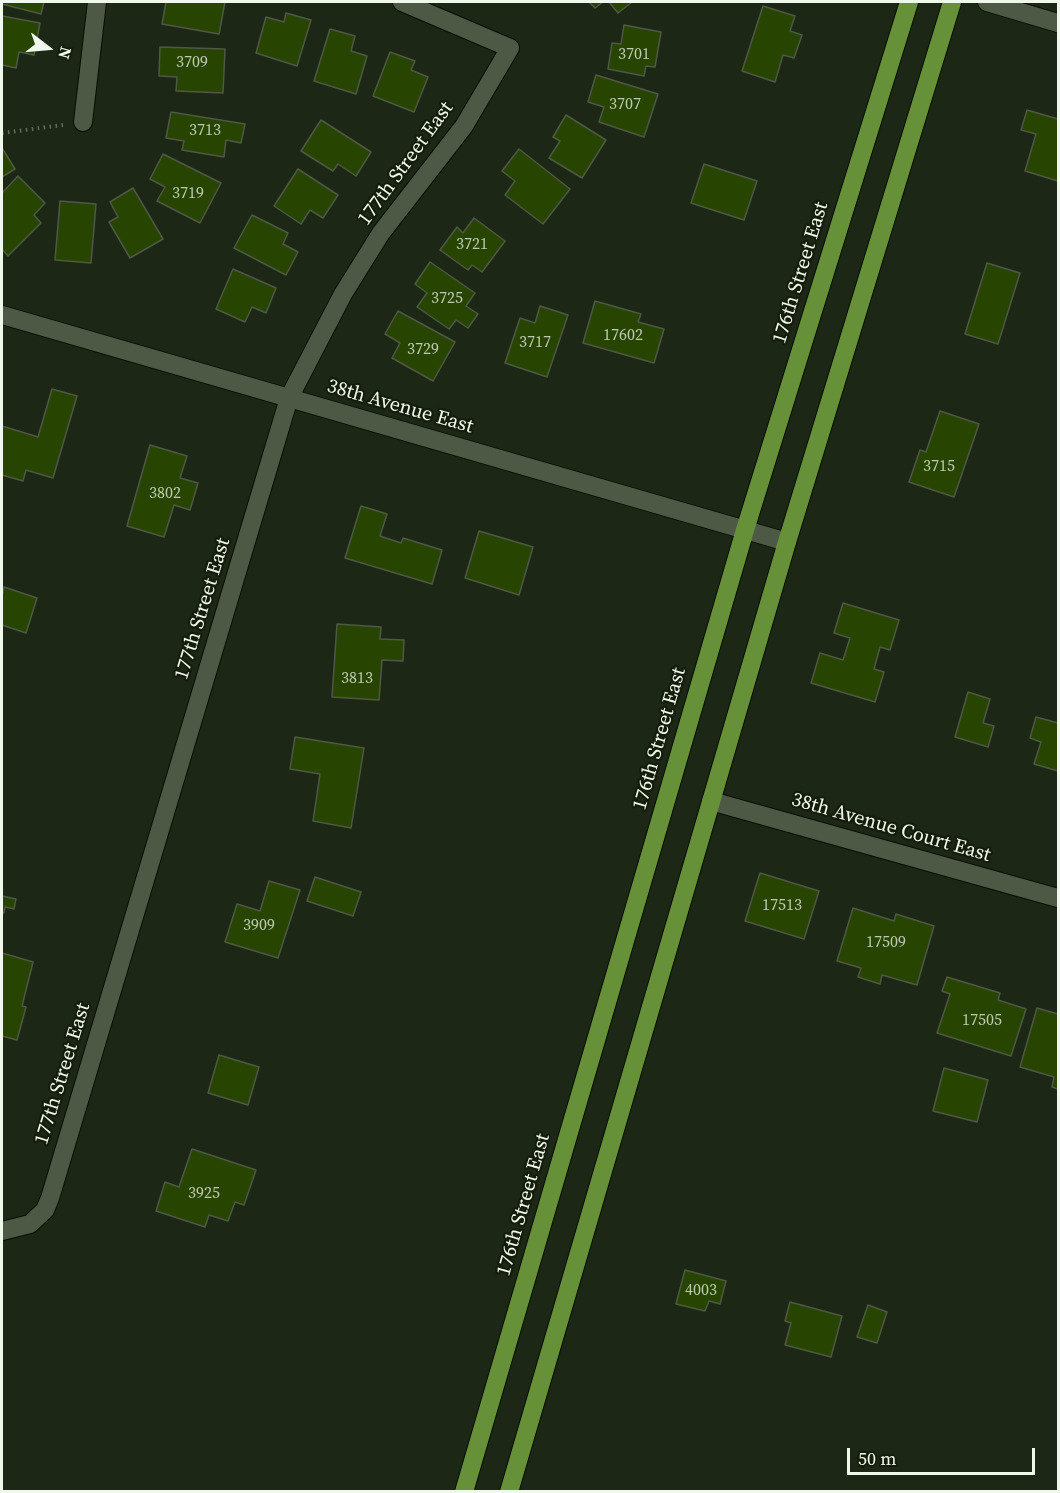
<!DOCTYPE html>
<html>
<head>
<meta charset="utf-8">
<style>
	body { margin:0 }
	#map { position:relative; width:1060px; height:1493px; overflow:hidden; background:#1d2715; font-family:"Source Serif 4",serif }
	canvas { display:block }
	.frame { position:absolute; inset:0; border:3px solid #f0f7eb; pointer-events:none }
	.north { position:absolute; left:18px; top:18px; width:60px; height:60px; -webkit-text-stroke:4px #141d0c; paint-order:stroke; rotate:106deg; font-size:16px; font-weight:700; line-height:24px; text-align:center; color:#f0f7eb }
	.north::after { content:''; display:block; margin:auto; width:21px; height:27px; background:#f0f7eb; clip-path:polygon(50% 0,100% 100%,50% 72%,0 100%) }
	.scale { position:absolute; left:847px; top:1448px; width:188px; height:27px; box-sizing:border-box; border:3px solid #f0f7eb; border-top:0; padding-left:8px; font-size:18px; line-height:21px; white-space:nowrap; color:#f0f7eb; -webkit-text-stroke:4px #141d0c; paint-order:stroke }
</style>
</head>
<body>
<div id="map">
<canvas width="1060" height="1493"></canvas>
<div class="frame"></div>
<div class="north">N</div>
<div class="scale">50 m</div>
</div>
<script>
const ctx = document.querySelector('canvas').getContext('2d');
ctx.lineJoin = 'round';
function fillPath(path, color) { ctx.fillStyle = color; ctx.fill(path, 'evenodd'); }
const shape = rows => new Path2D(rows.map(r => 'M' + r).join(''));
function trace(path, color, width, dash) { ctx.strokeStyle = color; ctx.lineWidth = width; ctx.lineCap = dash ? 'butt' : 'round'; ctx.setLineDash(dash || []); ctx.stroke(path); }
function write(font, color, halo, rows, align = 'center') {
  ctx.font = font + ' "Source Serif 4",serif'; ctx.lineWidth = 4.5; ctx.setLineDash([]); ctx.textBaseline = 'middle'; ctx.strokeStyle = halo; ctx.fillStyle = color; for (const [text, x, y, turn = 0] of rows) {
    ctx.save(); ctx.translate(x, y); ctx.rotate((+turn || 0) * Math.PI / 180); ctx.textAlign = isNaN(turn) ? turn : align; if (halo) ctx.strokeText(text, 0, 0); ctx.fillText(text, 0, 0); ctx.restore();
  }
}
const building = shape([
	[2,2,44,2,41,14,2,4,2,2],
	[166,2,225,2,219,34,162,24,166,2],
	[589,2,603,2,595,8,589,2],
	[609,2,632,2,618,13,609,2],
	[763,6,795,16,790,31,802,35,794,58,783,55,775,82,742,71,763,6],
	[286,13,311,20,297,66,256,53,266,17,284,22,286,13],
	[2,16,40,23,34,55,19,52,16,68,2,65,2,16],
	[624,25,661,32,655,67,646,66,644,76,608,69,612,43,621,44,624,25],
	[330,29,355,36,351,51,367,56,356,94,314,81,330,29],
	[160,47,225,49,223,93,176,91,177,77,159,76,160,47],
	[390,52,415,61,411,70,428,77,414,112,373,96,390,52],
	[596,75,658,94,644,137,599,122,604,107,588,102,596,75],
	[1027,110,1058,119,1058,181,1025,171,1036,134,1021,130,1027,110],
	[171,112,245,124,241,143,226,140,224,157,182,150,184,141,166,138,171,112],
	[566,115,606,140,582,178,549,158,560,141,553,137,566,115],
	[321,120,371,152,356,176,338,164,333,171,301,151,321,120],
	[2,148,15,169,2,177,2,148],
	[519,149,570,189,543,224,505,195,515,181,502,171,519,149],
	[163,154,221,183,200,223,157,201,165,187,150,179,163,154],
	[704,164,757,181,744,220,691,203,704,164],
	[298,169,338,195,323,218,310,210,301,224,274,206,298,169],
	[18,176,45,203,34,215,41,223,8,256,2,249,2,193,18,176],
	[133,188,163,239,130,258,109,222,118,217,110,202,133,188],
	[60,201,96,204,91,263,55,260,60,201],
	[252,215,288,233,283,244,298,252,286,275,234,248,252,215],
	[474,218,505,241,482,272,472,265,468,270,440,250,457,227,463,233,474,218],
	[430,262,475,293,466,306,478,314,468,328,456,320,449,329,417,307,427,293,415,284,430,262],
	[987,263,1020,273,998,344,965,334,987,263],
	[233,269,276,288,266,313,252,307,245,322,216,309,233,269],
	[595,301,641,314,638,322,664,329,654,363,583,343,595,301],
	[540,306,568,315,547,377,505,363,520,318,535,323,540,306],
	[398,311,455,342,433,381,392,358,400,343,385,334,398,311],
	[52,389,77,396,53,478,26,470,23,481,2,475,2,426,38,437,52,389],
	[940,411,979,424,954,497,909,482,920,450,926,452,940,411],
	[150,445,187,456,180,478,198,483,190,510,174,505,164,537,127,526,150,445],
	[361,506,387,514,380,536,401,543,403,538,442,550,432,584,345,558,361,506],
	[479,531,533,547,519,595,465,578,479,531],
	[4,587,37,598,26,633,2,625,2,596,4,587],
	[843,603,899,620,890,650,880,647,874,669,884,672,875,702,811,683,820,653,843,660,850,638,834,633,843,603],
	[337,624,381,627,380,639,404,640,403,661,382,660,379,700,332,697,337,624],
	[968,692,990,699,983,723,994,726,988,747,955,737,968,692],
	[1036,717,1058,723,1058,771,1034,764,1041,742,1030,738,1036,717],
	[295,737,364,748,351,828,313,821,320,774,290,769,295,737],
	[760,873,819,891,804,939,745,921,760,873],
	[315,877,361,892,353,916,307,901,315,877],
	[269,881,300,890,278,958,225,942,237,904,260,911,269,881],
	[2,896,16,899,14,909,5,907,4,913,2,913,2,896],
	[853,908,894,921,896,914,934,926,917,985,882,975,880,984,858,977,861,968,837,961,853,908],
	[2,953,33,962,22,1006,26,1007,17,1040,2,1036,2,953],
	[947,977,1000,993,998,1000,1026,1009,1011,1056,937,1033,950,994,942,991,947,977],
	[1037,1008,1058,1014,1058,1089,1052,1087,1054,1077,1020,1067,1037,1008],
	[219,1055,259,1067,248,1105,208,1093,219,1055],
	[944,1068,988,1080,977,1122,933,1111,944,1068],
	[192,1149,256,1170,244,1205,235,1202,228,1221,209,1215,205,1227,156,1211,165,1182,179,1187,192,1149],
	[685,1270,726,1281,720,1304,709,1301,705,1311,676,1304,685,1270],
	[790,1302,842,1316,831,1357,785,1345,791,1323,785,1321,790,1302],
	[868,1305,887,1312,877,1343,857,1337,868,1305]
]);
const path = shape([
	[2,133,63,125]
]);
const minor = shape([
	[987,2,1058,23],
	[83,122,97,2],
	[711,801,1058,898],
	[2,1231,30,1224,45,1210,50,1198,289,398,343,294,381,233,464,126,510,48,402,2]
]);
const tertiary = shape([
	[2,315,787,542]
]);
const primary = shape([
	[464,1492,745,530,909,2],
	[509,1492,787,542,952,2]
]);
const numberNames = [
	["3701",634,55],
	["3709",192,63],
	["3707",625,105],
	["3713",205,131],
	["3719",188,194],
	["3721",472,245],
	["3725",447,299],
	["17602",623,336],
	["3717",535,343],
	["3729",423,350],
	["3715",939,467],
	["3802",165,494],
	["3813",357,679],
	["17513",782,906],
	["3909",259,926],
	["17509",886,943],
	["17505",982,1021],
	["3925",204,1194],
	["4003",701,1291]
];
const streetNames = [
	["177th Street East",406,164,-54],
	["176th Street East",801,273,-73],
	["38th Avenue East",400,407,16],
	["177th Street East",203,609,-73],
	["176th Street East",660,739,-74],
	["38th Avenue Court East",891,828,16],
	["177th Street East",63,1074,-73],
	["176th Street East",524,1205,-74]
];
fillPath(building, '#274400');
trace(building, '#4e5945', 1.5);
trace(minor, '#070f02', 20);
trace(tertiary, '#070f02', 20);
trace(primary, '#070f02', 20);
trace(path, '#646d5d', 4, [1.5, 4.5]);
trace(minor, '#4e5945', 18);
trace(tertiary, '#4e5945', 18);
trace(primary, '#679139', 18);
write('16px', '#becab0', null, numberNames);
write('20px', '#f0f7eb', '#141d0c', streetNames);
</script>
</body>
</html>
